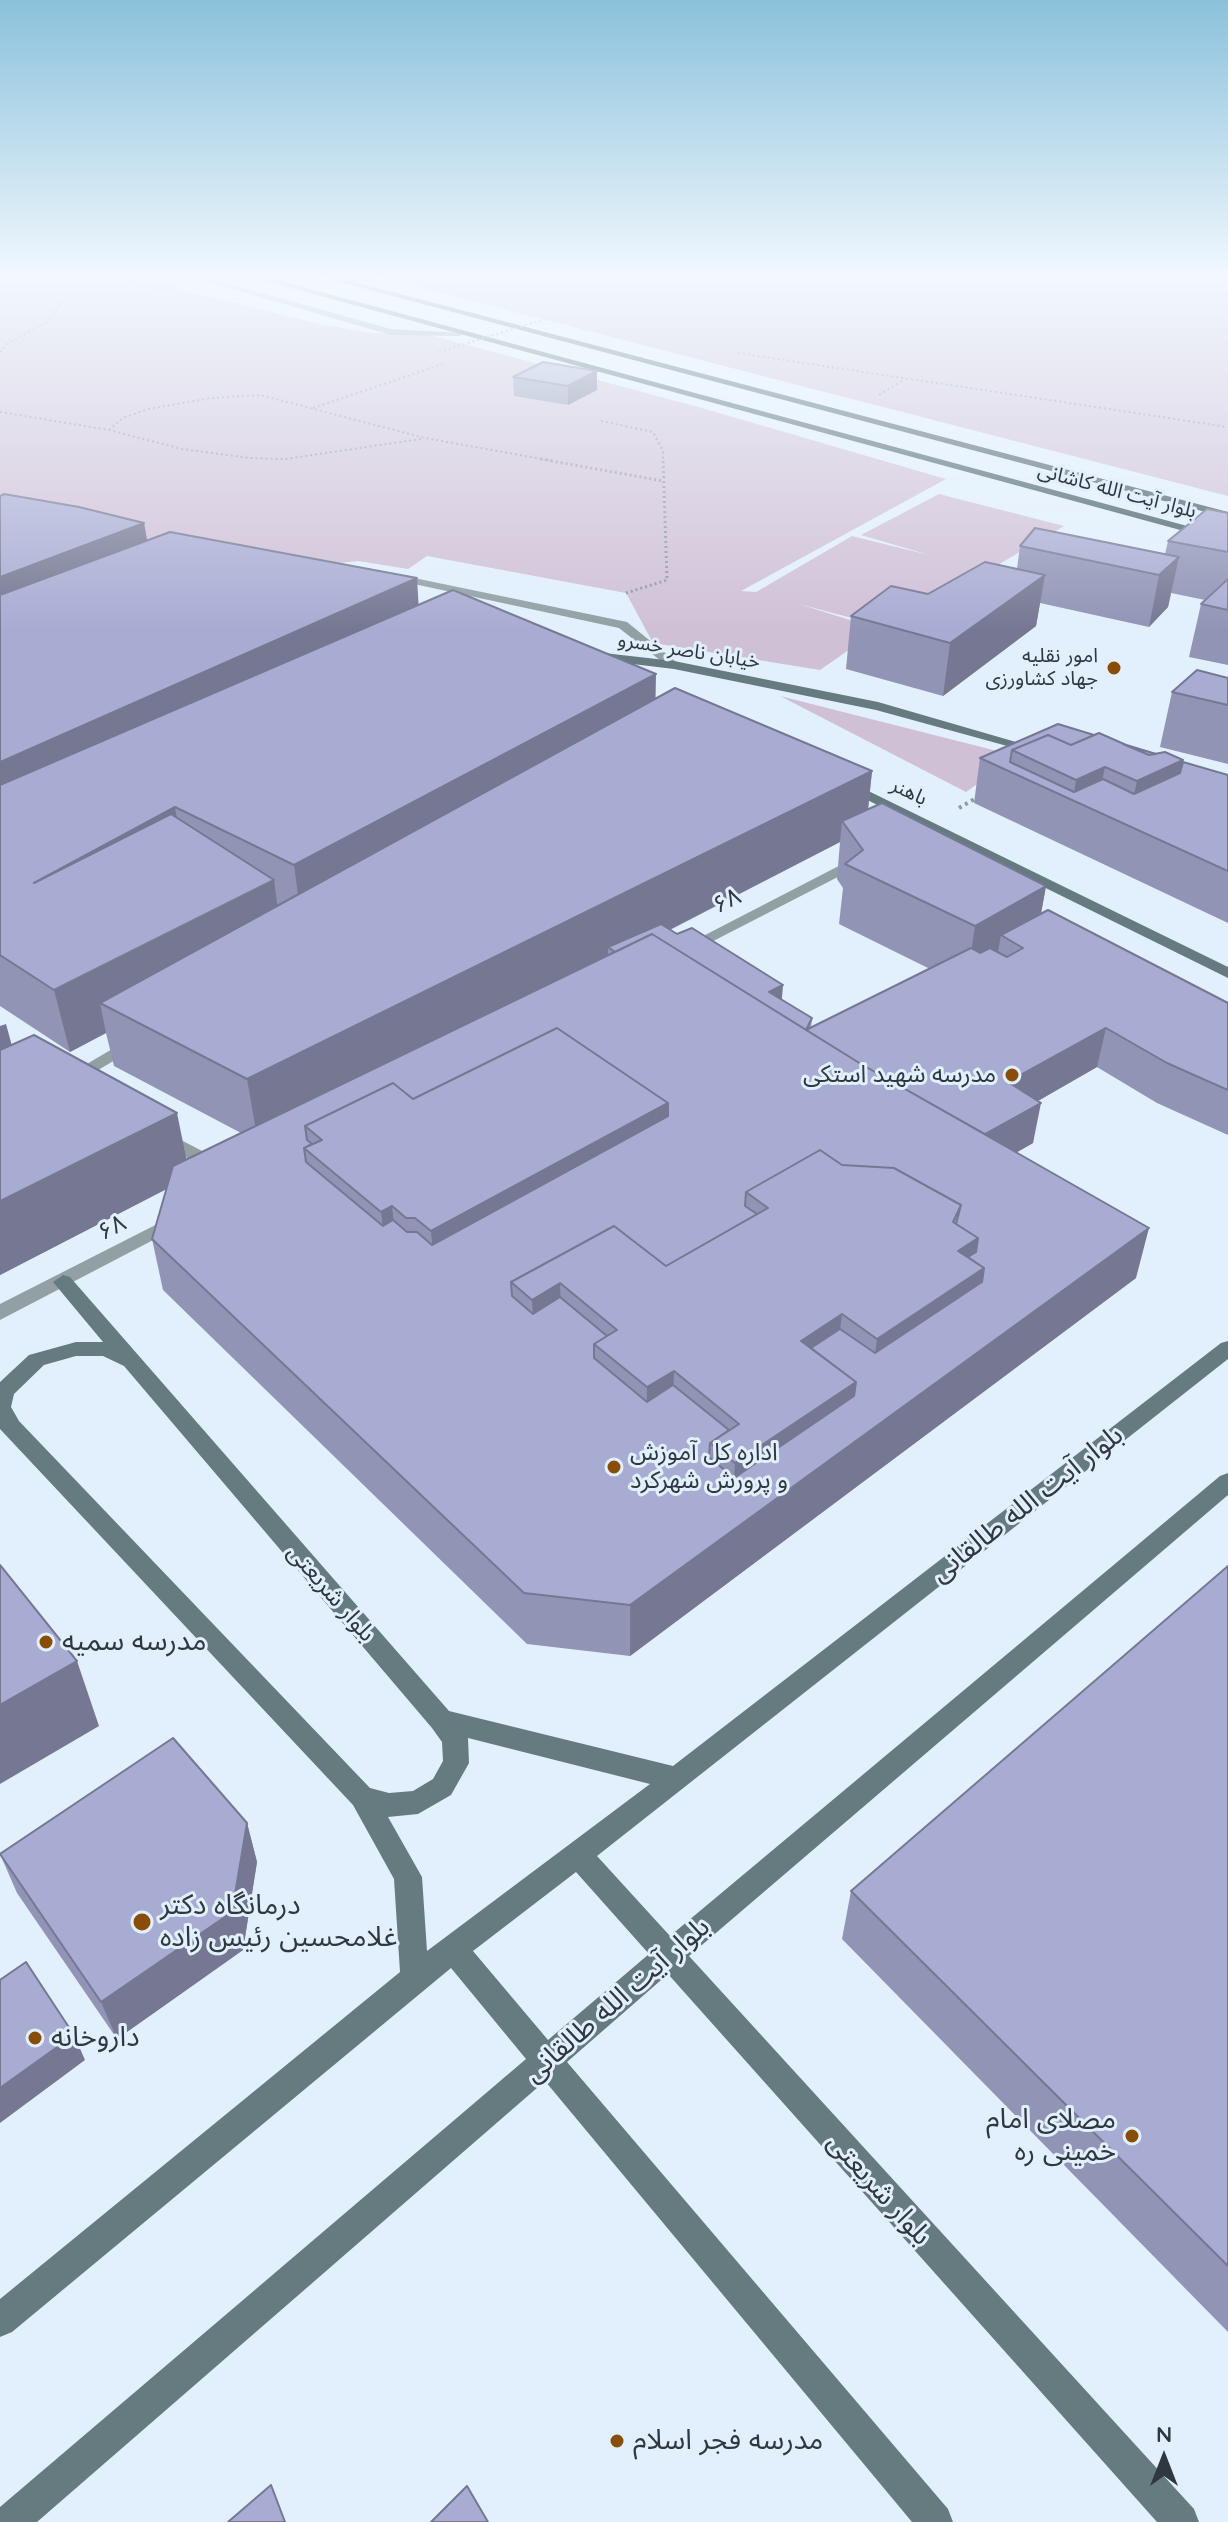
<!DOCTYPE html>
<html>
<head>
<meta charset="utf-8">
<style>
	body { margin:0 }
	#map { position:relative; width:1228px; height:2522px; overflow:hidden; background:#e2f0fd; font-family:Quicksand,sans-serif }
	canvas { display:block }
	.north { position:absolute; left:1124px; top:2418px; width:80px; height:80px; -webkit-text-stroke:6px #e2f0fd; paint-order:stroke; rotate:0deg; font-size:22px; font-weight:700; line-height:32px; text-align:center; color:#2f3740 }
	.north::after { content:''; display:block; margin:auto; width:28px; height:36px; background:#2f3740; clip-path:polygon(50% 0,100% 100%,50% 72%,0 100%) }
</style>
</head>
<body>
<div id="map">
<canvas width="1228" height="2522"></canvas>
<div class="north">N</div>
</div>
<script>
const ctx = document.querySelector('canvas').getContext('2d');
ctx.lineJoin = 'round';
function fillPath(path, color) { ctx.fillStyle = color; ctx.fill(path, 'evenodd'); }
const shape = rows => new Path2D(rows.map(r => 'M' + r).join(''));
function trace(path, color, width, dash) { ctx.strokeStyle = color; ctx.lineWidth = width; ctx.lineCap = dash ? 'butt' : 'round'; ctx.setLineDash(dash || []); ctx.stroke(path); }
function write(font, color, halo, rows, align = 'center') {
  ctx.font = font + ' Quicksand,"Noto Sans Arabic",sans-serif'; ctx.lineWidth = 6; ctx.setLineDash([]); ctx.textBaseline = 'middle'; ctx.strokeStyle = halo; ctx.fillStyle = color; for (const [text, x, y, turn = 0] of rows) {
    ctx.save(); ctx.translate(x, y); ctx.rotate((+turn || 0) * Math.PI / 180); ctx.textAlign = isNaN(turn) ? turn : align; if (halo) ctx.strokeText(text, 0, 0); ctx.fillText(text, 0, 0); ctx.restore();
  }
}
const green = shape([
	[0,277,176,277,178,289,320,324,372,333,427,334,702,408,946,479,741,591,756,592,852,536,929,555,861,535,939,494,1064,526,991,569,912,634,799,604,879,629,820,670,653,643,626,593,427,556,408,569,358,561,284,569,0,513],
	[379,277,1228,277,1228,496],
	[780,696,1017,756,966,792]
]);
const pathFar2 = shape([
	[120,277,169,291],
	[0,352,8,343,46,323,74,289,75,277],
	[738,353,1228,427],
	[879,395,905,379],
	[313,408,443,364],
	[0,412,109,430,182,449,250,458,285,459,421,439],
	[601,421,653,432,663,451,663,461],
	[109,430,123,418,148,409,211,398,260,395,425,438,553,461]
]);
const pathFar1 = shape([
	[541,459,663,481],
	[626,593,667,580,663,459]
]);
const path = shape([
	[959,808,978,797]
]);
const lane = shape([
	[191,277,205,277,391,329,464,333,460,336,391,335,191,277],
	[390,573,627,622,680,665,670,668,619,628,386,578,384,576,390,573]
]);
const street = shape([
	[860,855,868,860,865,863,692,952,686,954,678,949,860,855],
	[134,1036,143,1041,140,1045,75,1084,63,1084,60,1080,134,1036],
	[162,1130,225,1163,227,1167,218,1173,211,1171,155,1140,153,1136,155,1132,162,1130],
	[177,1214,184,1216,187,1220,184,1224,0,1320,0,1304,177,1214]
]);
const secondary = shape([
	[595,652,674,661,878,702,1047,751,1040,755,876,710,674,669,591,659,591,653,595,652],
	[848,781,1228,967,1228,978,843,788,841,785,848,781],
	[63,1275,70,1277,449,1711,673,1766,1221,1343,1228,1341,1228,1359,597,1856,670,1936,1220,1476,1228,1473,1228,1495,689,1956,1194,2509,1199,2522,1157,2522,668,1974,567,2062,948,2509,953,2522,912,2522,545,2081,37,2522,0,2522,0,2507,526,2059,451,1968,12,2332,0,2337,0,2299,400,1972,394,1879,353,1805,0,1429,0,1382,29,1355,76,1342,103,1342,53,1282,63,1275],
	[76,1356,103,1356,124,1366,432,1728,442,1742,443,1761,433,1779,413,1791,389,1793,370,1788,19,1421,11,1407,14,1394,44,1365,76,1356],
	[468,1738,650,1784,427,1951,422,1877,388,1817,418,1814,451,1795,469,1763,468,1738],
	[576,1872,649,1954,548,2040,473,1951,576,1872]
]);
const primary = shape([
	[251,277,266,277,1228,537,1228,543,251,277],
	[321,277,336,277,1228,512,1228,518,321,277]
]);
const pathBridge = shape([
	[439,352,545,319]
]);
const wall = shape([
	[513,377,597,390,568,405,514,396],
	[0,496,144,523,147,541,419,605,655,699,872,771,868,809,1046,886,1041,914,1228,1003,1228,1135,1157,1103,1097,1067,1038,1101,1033,1143,1017,1152,1136,1278,630,1656,527,1644,163,1290,152,1239,166,1189,0,1275,12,1045,187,1160,241,1133,114,1066,106,1033,70,1052,0,1006],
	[840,842,837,879,843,888,839,924,930,969,811,1028,812,1018,670,930],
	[1228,513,1228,665,1189,657,1201,604,1205,600,1171,593,1168,607,1149,627,1040,603,1036,626,943,696,846,669,851,616,1017,569,1020,546,1165,554,1168,541],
	[1228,678,1228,764,1160,747,1172,692],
	[1058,724,1228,775,1228,923,974,803,980,758],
	[1228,1566,1228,2332,842,1939,851,1891],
	[247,1823,257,1862,243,1950,117,2039,17,1893,0,1854]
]);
const shadedWall = shape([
	[597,371,597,390,568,405,568,386],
	[144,523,153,573,0,633,0,577],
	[1179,557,1168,607,1149,627,1159,575],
	[1045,575,1036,626,943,696,950,643],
	[417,578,420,629,0,826,0,762],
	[656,674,655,729,302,925,294,865],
	[1183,760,1170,817,1127,825,1137,781],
	[1105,767,1096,811,1073,800,1076,780],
	[872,771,866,829,842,821,840,842,620,955,608,947,608,962,258,1142,247,1079],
	[175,807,185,866,34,883],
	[274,880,282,940,100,1003,106,1033,70,1052,54,990],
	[1046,886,1035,946,1001,935,995,969,966,987,975,926],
	[783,985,780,1024,769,992],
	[6,1024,23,1086,0,1097,0,1026],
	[1106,1028,1097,1067,1001,1122,1008,1082],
	[668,1103,667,1166,437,1296,431,1231],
	[1041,1103,1033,1143,969,1180,976,1140],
	[177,1113,190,1177,0,1275,0,1201],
	[392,1206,399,1271,389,1277,381,1212],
	[1149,1228,1136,1278,630,1656,630,1605,731,1529,735,1463,856,1382],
	[978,1238,972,1275,958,1251],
	[984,1268,972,1333,868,1405,877,1339],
	[560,1283,562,1349,535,1365,532,1300],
	[842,1314,834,1380,801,1341],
	[674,1371,672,1436,646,1453,647,1387],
	[77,1661,99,1726,0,1784,0,1705],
	[247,1823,257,1862,243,1950,117,2039,101,2002],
	[74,2035,85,2060,0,2123,0,2088]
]);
const building = shape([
	[543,362,597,371,568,386,513,377,543,362],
	[4,494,79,507,144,523,0,577,0,496,4,494],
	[1207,509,1228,513,1228,552,1168,541,1207,509],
	[1035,528,1179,557,1159,575,1020,546,1035,528],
	[170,532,417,578,0,762,0,595,170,532],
	[985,562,1045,575,950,643,851,616,891,586,928,594,985,562],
	[1228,579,1228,610,1201,604,1228,579],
	[453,590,656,674,294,865,175,807,34,883,171,814,274,880,54,990,0,955,0,785,453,590],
	[1197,670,1228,678,1228,705,1172,692,1197,670],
	[675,688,872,771,247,1079,100,1003,675,688],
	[1058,724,1094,735,1071,745,1048,735,1012,750,1010,762,1074,792,1103,779,1134,794,1180,773,1183,762,1228,775,1228,871,980,758,1058,724],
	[1099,733,1149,755,1165,752,1183,760,1137,781,1105,767,1076,780,1012,750,1048,735,1071,745,1099,733],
	[1123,744,1156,754,1149,755,1123,744],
	[882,803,1046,886,975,926,845,864,863,850,842,821,882,803],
	[1048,910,1228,1003,1228,1090,1167,1063,1106,1028,1008,1082,1041,1103,985,1134,861,1064,806,1030,971,948,980,953,990,948,1007,957,1023,948,1001,935,1048,910],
	[661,924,677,934,692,928,783,985,769,992,812,1018,806,1030,652,934,615,952,608,947,661,924],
	[652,934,861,1064,1149,1228,630,1605,524,1593,152,1239,173,1166,652,934],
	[557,1028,668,1103,668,1116,432,1245,417,1232,407,1232,393,1220,383,1226,306,1162,304,1148,312,1144,307,1140,305,1126,393,1083,413,1099,557,1028],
	[820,1150,842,1165,894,1168,961,1205,956,1224,978,1238,976,1252,968,1257,984,1268,982,1282,875,1353,840,1329,811,1348,856,1382,854,1396,734,1478,709,1457,710,1443,729,1430,673,1385,647,1402,594,1358,594,1344,607,1336,560,1297,533,1314,512,1296,511,1282,614,1226,666,1266,757,1214,745,1206,746,1192,820,1150],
	[557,1028,668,1103,431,1231,415,1218,406,1218,392,1206,381,1212,304,1148,322,1140,305,1126,393,1083,413,1099,557,1028],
	[34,1035,177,1113,0,1201,0,1050,34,1035],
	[820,1150,842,1165,894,1168,961,1205,953,1222,978,1238,958,1251,984,1268,877,1339,842,1314,801,1341,856,1382,735,1463,710,1443,739,1424,674,1371,647,1387,594,1344,617,1330,560,1283,532,1300,511,1282,614,1226,666,1266,768,1208,746,1192,820,1150],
	[0,1565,77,1661,0,1705,0,1565],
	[1228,1566,1228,2266,851,1891,1228,1566],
	[173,1738,247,1823,232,1912,101,2002,0,1854,173,1738],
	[26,1962,74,2035,0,2088,0,1980,26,1962],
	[271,2485,285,2522,228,2522,271,2485],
	[467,2486,488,2522,431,2522,467,2486]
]);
const markers = [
	[1114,668,8,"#884d08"],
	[1012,1075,8,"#884d08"],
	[614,1467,8,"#884d08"],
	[46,1642,8,"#884d08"],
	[142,1922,10,"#884d08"],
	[35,2038,8,"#884d08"],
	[1132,2136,8,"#884d08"],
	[617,2441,8,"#884d08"]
];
const farStreetnames = [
	["بلوار آیت الله کاشانی",1117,491,15],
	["خیابان ناصر خسرو",689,651,9],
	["باهنر",909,792,26]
];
const farPoinames = [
	["امور نقلیه",1098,656],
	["جهاد کشاورزی",1098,679]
];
const streetNames = [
	["۶۸",727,901,-27],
	["۶۸",112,1228,-28],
	["بلوار شریعتی",331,1593,49]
];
const poiNames = [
	["مدرسه شهید استکی",996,1075],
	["اداره کل آموزش",630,1453,"left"],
	["و پرورش شهرکرد",630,1481,"left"]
];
const nearStreetnames = [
	["بلوار آیت الله طالقانی",1027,1504,-38],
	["بلوار آیت الله طالقانی",617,2000,-41],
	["بلوار شریعتی",879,2189,48]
];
const nearPoinames = [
	["مدرسه سمیه",62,1642],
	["درمانگاه دکتر",160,1906],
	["غلامحسین رئیس زاده",160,1938],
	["داروخانه",51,2038],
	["مصلای امام",1116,2120,"right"],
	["خمینی ره",1116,2152,"right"],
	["مدرسه فجر اسلام",633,2441]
];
fillPath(green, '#d0c0d6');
trace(pathFar2, '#8e99a4', 2, [2, 3]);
trace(pathFar1, '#8e99a4', 3, [2, 3]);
trace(path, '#8e99a4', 4, [3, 4]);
fillPath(lane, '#92a0a4');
fillPath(street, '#92a0a4');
fillPath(secondary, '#667b80');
fillPath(primary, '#466066');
trace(pathBridge, '#8e99a4', 2, [2, 3]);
fillPath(wall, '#9194b5');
fillPath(shadedWall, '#767893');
fillPath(building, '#a9acd2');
trace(building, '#767893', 2);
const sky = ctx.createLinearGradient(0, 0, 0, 630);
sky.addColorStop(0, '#8bc1db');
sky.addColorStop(0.44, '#f2f8fe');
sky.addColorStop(1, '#f2f8fe00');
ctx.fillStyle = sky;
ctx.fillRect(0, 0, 1228, 630);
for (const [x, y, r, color] of markers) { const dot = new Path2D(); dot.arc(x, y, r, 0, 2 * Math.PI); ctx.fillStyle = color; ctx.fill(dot); trace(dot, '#e2f0fd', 3); }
write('20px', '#2f3740', '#e2f0fd', farStreetnames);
write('20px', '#2f3740', '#e2f0fd', farPoinames, 'right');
write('24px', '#2f3740', '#e2f0fd', streetNames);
write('24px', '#2f3740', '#e2f0fd', poiNames, 'right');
write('28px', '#2f3740', '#e2f0fd', nearStreetnames);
write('28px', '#2f3740', '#e2f0fd', nearPoinames, 'left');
</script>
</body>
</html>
